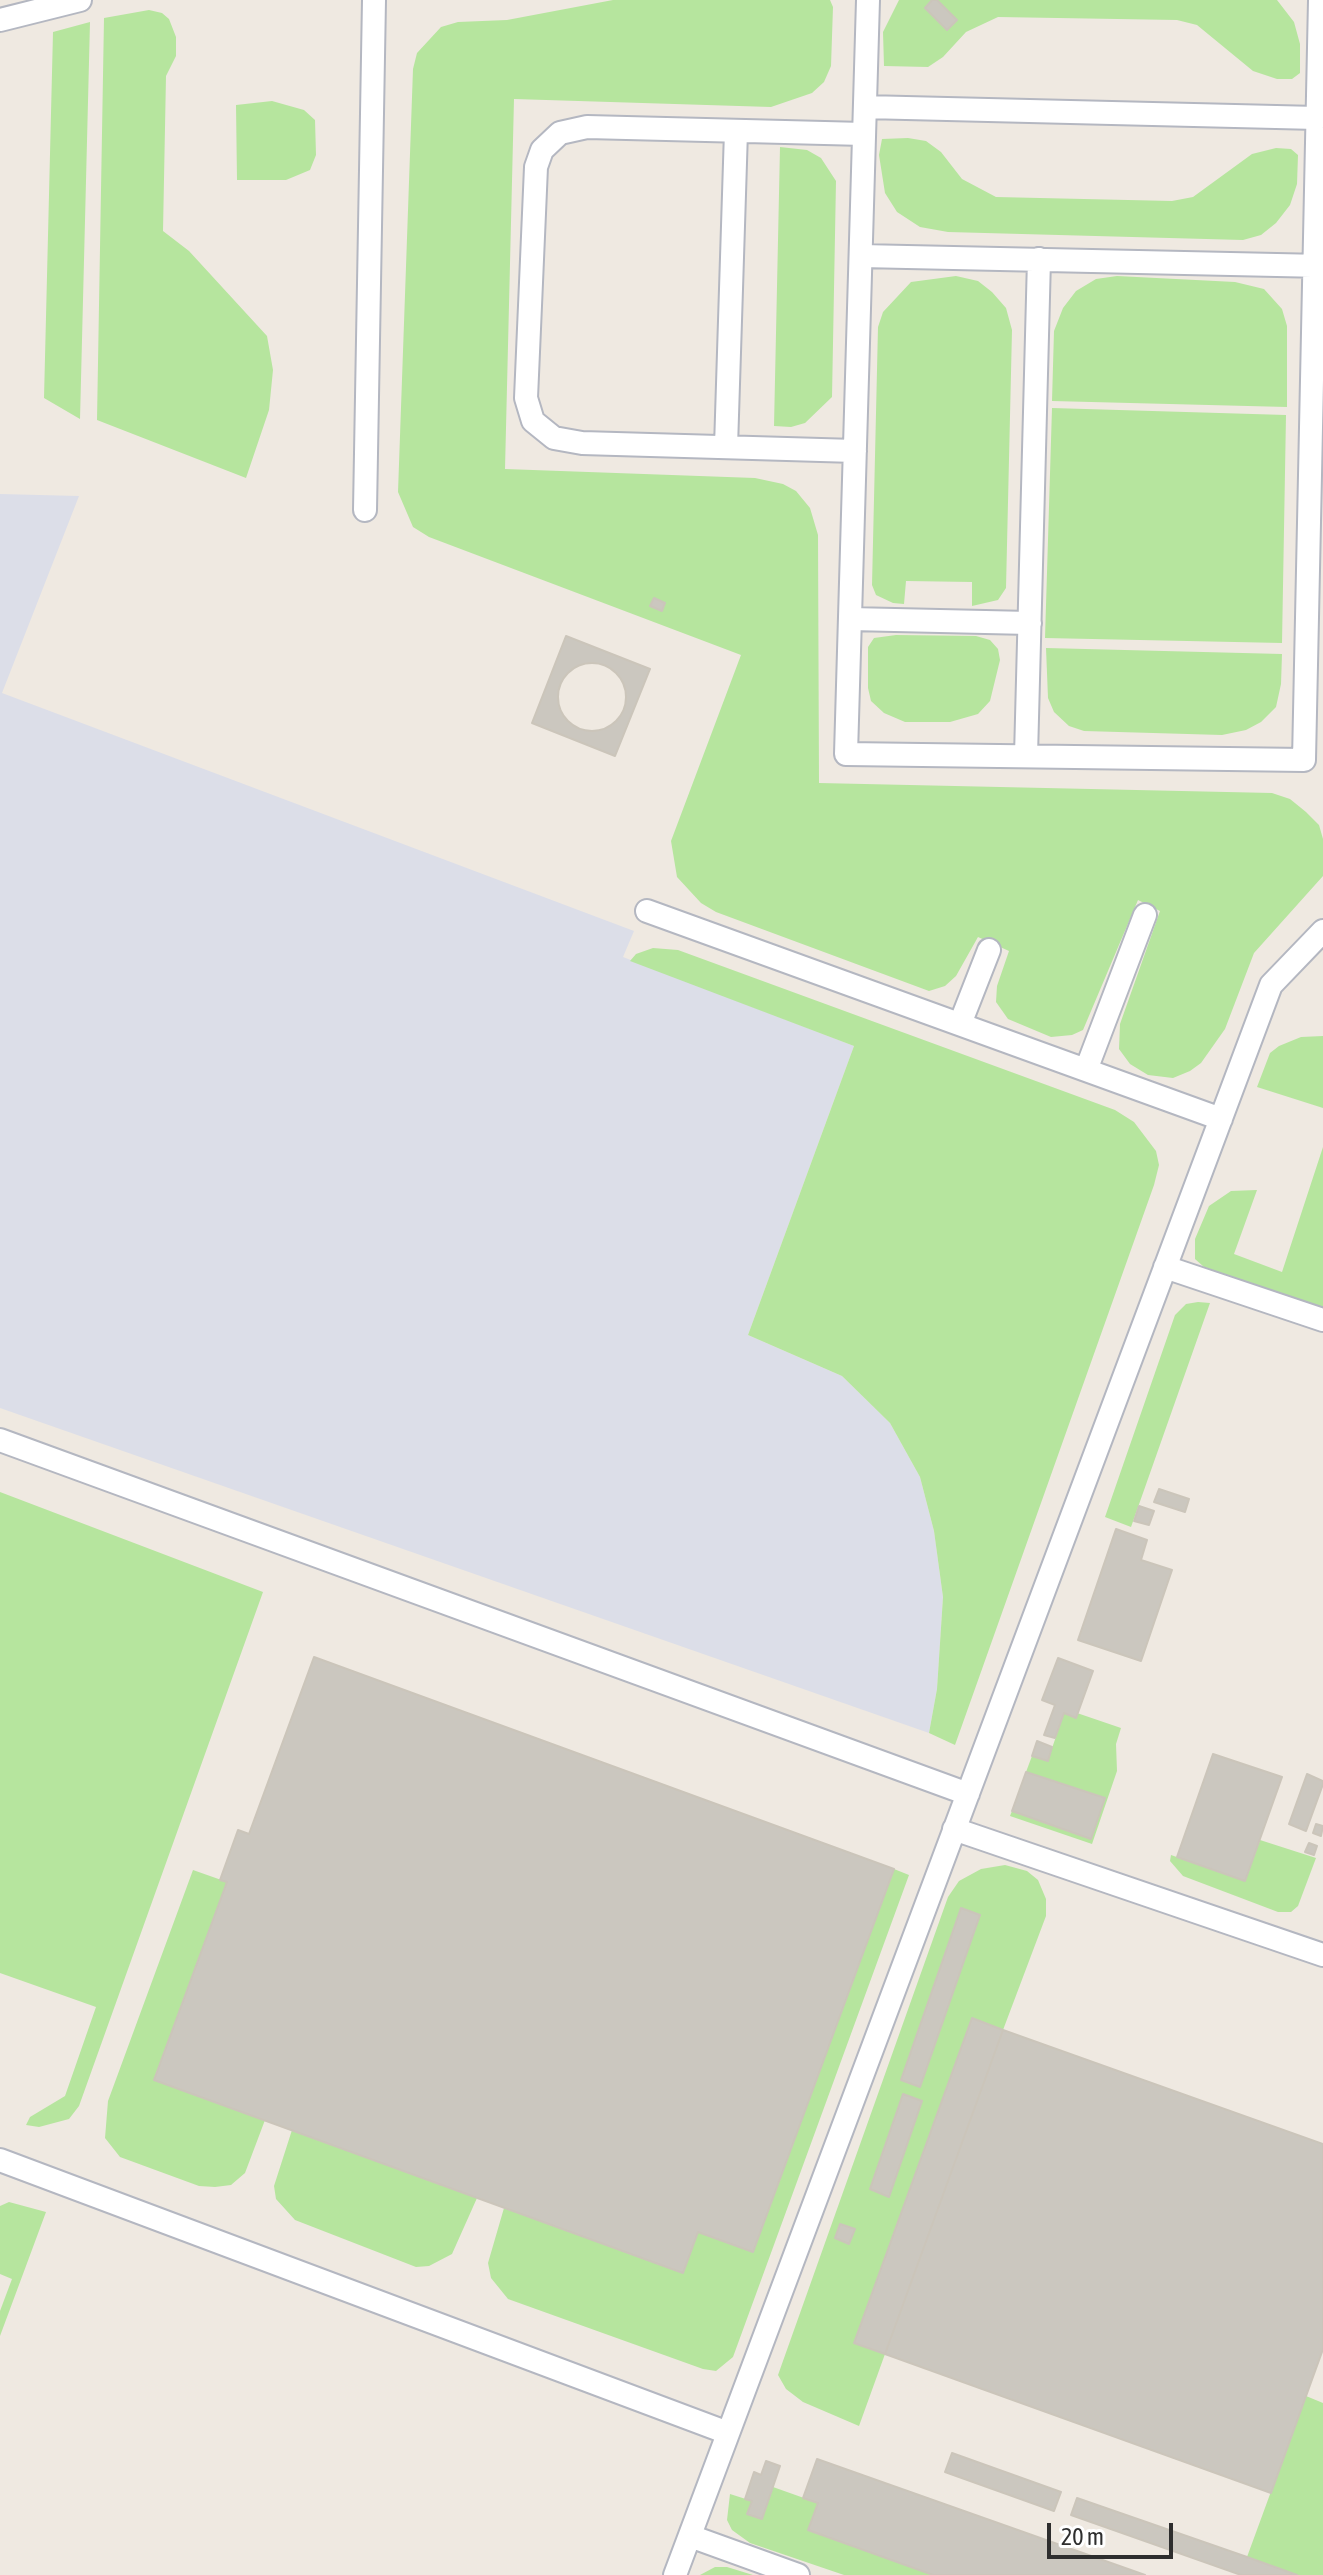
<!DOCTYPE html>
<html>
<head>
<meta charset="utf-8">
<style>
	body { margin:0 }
	#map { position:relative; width:1323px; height:2575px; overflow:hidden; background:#efe9e1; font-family:"Asap Condensed",sans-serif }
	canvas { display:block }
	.scale { position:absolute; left:1047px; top:2523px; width:126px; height:36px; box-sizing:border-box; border:4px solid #2e2e2e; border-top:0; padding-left:10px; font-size:24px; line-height:28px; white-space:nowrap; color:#2e2e2e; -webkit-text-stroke:6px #fff; paint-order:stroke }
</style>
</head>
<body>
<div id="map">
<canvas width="1323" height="2575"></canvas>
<div class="scale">20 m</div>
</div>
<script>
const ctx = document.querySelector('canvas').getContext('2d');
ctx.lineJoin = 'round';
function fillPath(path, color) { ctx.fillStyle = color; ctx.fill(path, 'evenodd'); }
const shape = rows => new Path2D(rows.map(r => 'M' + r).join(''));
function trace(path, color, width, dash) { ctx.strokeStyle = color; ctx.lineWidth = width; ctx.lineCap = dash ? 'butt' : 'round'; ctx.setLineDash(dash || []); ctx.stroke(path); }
const airport = shape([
	[0,494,79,496,2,693,634,931,623,957,854,1046,748,1335,842,1376,890,1423,920,1477,934,1531,943,1597,937,1689,929,1733,0,1408]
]);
const green = shape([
	[613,0,830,0,833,7,831,66,824,82,812,93,771,107,514,99,505,469,755,478,783,484,796,491,810,508,818,535,819,783,1272,793,1290,799,1306,812,1319,825,1323,839,1323,876,1254,953,1225,1029,1201,1063,1190,1071,1173,1078,1148,1075,1130,1064,1119,1049,1120,1024,1160,911,1138,900,1083,1030,1072,1035,1051,1037,1008,1019,996,1002,997,986,1009,951,978,937,956,976,945,986,929,991,716,912,701,903,677,877,671,841,741,655,429,537,413,527,398,492,413,69,417,53,441,27,458,22,507,20],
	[899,0,1277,0,1294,22,1300,44,1300,73,1292,79,1277,79,1253,71,1197,25,1177,20,998,17,966,32,943,57,928,67,884,66,883,32],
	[149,10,162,13,169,19,176,37,176,56,166,76,163,231,189,251,267,336,273,370,269,410,246,478,97,420,104,18],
	[90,22,80,419,44,398,53,32],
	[272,101,304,110,315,120,316,155,310,170,286,180,237,180,236,105],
	[908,138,926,141,941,152,962,179,996,197,1172,201,1193,197,1252,154,1276,148,1291,149,1298,155,1297,184,1290,205,1276,223,1261,235,1243,240,948,232,920,227,897,212,885,193,879,155,882,139],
	[780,147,807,150,821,158,836,181,832,397,805,423,791,427,774,426],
	[956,276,978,281,992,292,1006,308,1012,330,1006,588,998,600,972,606,972,582,906,581,904,604,893,603,876,595,872,585,878,327,883,312,911,282],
	[1117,276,1235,282,1264,289,1282,309,1287,326,1287,407,1052,401,1054,331,1063,308,1076,291,1096,279],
	[1052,408,1286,415,1282,643,1045,638],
	[896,635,976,636,990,640,998,649,1000,660,990,701,978,714,950,722,905,722,884,713,871,701,868,688,868,647,874,638],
	[1046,648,1282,654,1281,684,1276,707,1261,722,1246,730,1222,735,1084,731,1069,726,1054,712,1048,698],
	[653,948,678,950,1115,1110,1134,1122,1156,1151,1159,1165,1154,1185,955,1745,929,1733,937,1689,943,1597,934,1531,920,1477,890,1423,842,1376,748,1335,854,1046,630,961,636,954],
	[1323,1036,1323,1108,1257,1087,1270,1053,1279,1046,1301,1037],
	[1323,1147,1323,1309,1204,1267,1195,1259,1195,1239,1209,1206,1231,1191,1257,1190,1234,1254,1282,1272],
	[1198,1302,1210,1303,1131,1527,1105,1517,1175,1315,1186,1304],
	[0,1492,263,1592,79,2106,69,2119,39,2127,26,2125,30,2117,65,2096,96,2007,0,1973],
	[1064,1713,1075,1717,1077,1713,1121,1728,1116,1744,1117,1771,1092,1844,1010,1816,1012,1811,1091,1839,1105,1798,1026,1772,1032,1756,1048,1760],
	[1260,1840,1316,1858,1298,1906,1291,1912,1278,1912,1183,1876,1170,1861,1171,1855,1245,1881],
	[1005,1865,1027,1871,1038,1880,1046,1899,1046,1916,1003,2030,972,2019,854,2342,885,2354,859,2426,803,2402,786,2389,778,2375,948,1897,959,1881,981,1869],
	[894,1869,909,1875,733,2357,716,2371,703,2369,508,2299,491,2278,488,2263,504,2208,682,2273,698,2232,753,2252],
	[193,1870,227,1882,154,2079,265,2120,245,2173,231,2185,215,2187,199,2186,120,2157,105,2138,108,2101],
	[292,2130,477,2198,452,2254,429,2266,416,2267,295,2220,276,2199,274,2186],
	[9,2202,46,2212,0,2336,0,2311,12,2279,0,2274,0,2206],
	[1306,2396,1323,2403,1323,2575,1297,2575,1247,2557],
	[773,2487,818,2503,809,2530,933,2575,844,2575,750,2543,732,2530,727,2520,730,2494,752,2501,748,2514],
	[715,2567,727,2567,753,2575,700,2575]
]);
const building = shape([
	[932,0,937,0,957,20,947,30,925,8,932,0],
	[654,598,665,603,662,611,650,606,654,598],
	[566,636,650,669,615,756,532,723,566,636],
	'558 697a34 34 0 1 1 68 0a34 34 0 1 1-68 0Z',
	[1159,1489,1189,1499,1185,1512,1154,1502,1159,1489],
	[1139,1506,1154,1511,1149,1525,1134,1521,1139,1506],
	[1116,1529,1147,1540,1141,1560,1172,1570,1141,1661,1078,1640,1116,1529],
	[314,1657,894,1869,753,2252,698,2232,683,2273,154,2080,227,1882,220,1880,238,1830,249,1834,314,1657],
	[1058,1658,1093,1671,1076,1718,1064,1713,1055,1738,1044,1735,1055,1705,1042,1700,1058,1658],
	[1037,1741,1052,1747,1048,1761,1032,1756,1037,1741],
	[1213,1754,1282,1777,1245,1881,1177,1857,1213,1754],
	[1026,1772,1105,1798,1091,1839,1012,1811,1026,1772],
	[1307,1774,1323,1781,1323,1784,1306,1831,1289,1824,1307,1774],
	[1316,1824,1323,1826,1321,1836,1313,1833,1316,1824],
	[1309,1843,1317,1846,1314,1855,1305,1852,1309,1843],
	[961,1908,980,1915,920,2087,901,2080,961,1908],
	[972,2018,1003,2030,885,2354,854,2343,972,2018],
	[1003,2030,1323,2144,1323,2349,1271,2493,885,2354,1003,2030],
	[903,2094,922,2101,889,2197,870,2189,903,2094],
	[840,2224,855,2229,849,2244,835,2238,840,2224],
	[952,2453,1061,2492,1054,2511,945,2472,952,2453],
	[817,2459,1145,2575,933,2575,808,2530,818,2503,803,2498,817,2459],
	[766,2461,780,2466,762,2519,747,2514,752,2501,745,2499,754,2472,761,2475,766,2461],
	[1077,2498,1247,2557,1297,2575,1241,2575,1071,2515,1077,2498]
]);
const lane = shape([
	[868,0,846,754,1304,760,1320,0],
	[0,20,80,0],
	[865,107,1317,118],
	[861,256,1323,266],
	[726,447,736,131],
	[855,451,582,443,554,438,533,421,526,398,536,167,542,150,560,133,587,127,864,134],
	[365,510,374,0],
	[850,619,1030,623],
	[1026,756,1039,259],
	[647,911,1221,1119],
	[960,1024,989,950],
	[1086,1070,1145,915],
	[1165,1267,1323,1320],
	[0,1440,968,1794],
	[954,1829,1323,1955],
	[0,2160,728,2433],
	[690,2536,798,2575],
	[675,2575,1271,985,1323,931]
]);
fillPath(airport, '#dcdee8');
fillPath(green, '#b6e59e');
fillPath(building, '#cbc7bf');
trace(building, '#cbc5ba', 2);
trace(lane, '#b4b7c1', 26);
trace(lane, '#fff', 22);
</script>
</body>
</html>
